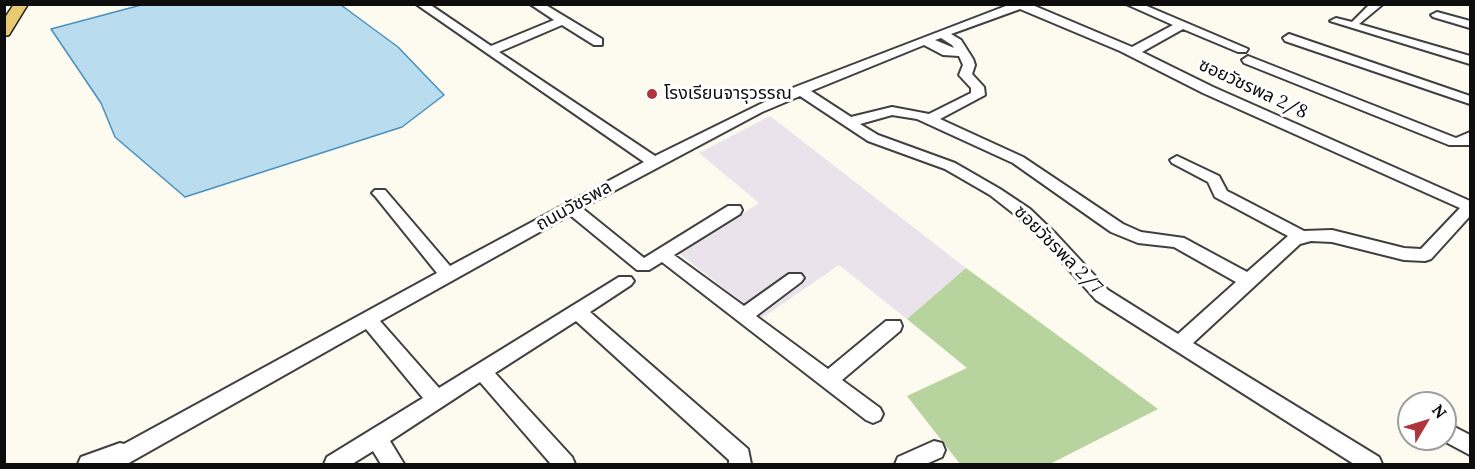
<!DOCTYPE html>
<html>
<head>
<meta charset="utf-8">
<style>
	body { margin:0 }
	#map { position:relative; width:1475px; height:469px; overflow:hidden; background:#fdfaef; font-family:Lora,serif }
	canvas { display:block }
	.frame { position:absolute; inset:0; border:6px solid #0d0d0d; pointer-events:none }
	.north { position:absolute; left:1397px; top:391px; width:60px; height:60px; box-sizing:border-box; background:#fff; border:2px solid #9e9e9e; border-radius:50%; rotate:52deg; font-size:16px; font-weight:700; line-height:24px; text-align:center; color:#0d0d0d }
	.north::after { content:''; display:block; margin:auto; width:21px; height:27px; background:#ae353d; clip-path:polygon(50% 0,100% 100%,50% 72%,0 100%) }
</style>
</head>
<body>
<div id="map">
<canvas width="1475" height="469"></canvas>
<div class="frame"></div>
<div class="north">N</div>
</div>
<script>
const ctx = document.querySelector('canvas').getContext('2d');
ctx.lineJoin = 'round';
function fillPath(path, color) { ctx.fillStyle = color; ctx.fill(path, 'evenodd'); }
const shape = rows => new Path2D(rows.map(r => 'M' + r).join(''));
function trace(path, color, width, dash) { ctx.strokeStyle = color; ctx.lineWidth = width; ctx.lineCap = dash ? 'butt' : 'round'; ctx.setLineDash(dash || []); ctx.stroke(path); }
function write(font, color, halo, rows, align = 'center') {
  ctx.font = font + ' Lora,"Noto Sans Thai",serif'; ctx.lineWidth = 6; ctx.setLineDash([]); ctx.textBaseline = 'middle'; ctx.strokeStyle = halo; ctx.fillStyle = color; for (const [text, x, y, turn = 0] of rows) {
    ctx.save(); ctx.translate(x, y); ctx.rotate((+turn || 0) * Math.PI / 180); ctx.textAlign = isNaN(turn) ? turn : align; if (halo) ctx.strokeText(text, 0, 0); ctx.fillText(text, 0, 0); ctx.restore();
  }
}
const industrial = shape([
	[770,116,966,268,907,319,839,265,762,318,680,254,759,203,699,153]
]);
const forest = shape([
	[966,268,1158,409,1050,464,960,464,907,396,967,368,907,319]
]);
const water = shape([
	[141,5,341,5,398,47,444,95,402,127,185,197,115,137,101,103,51,29,141,5]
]);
const minor = shape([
	[416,4,429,4,491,46,554,20,530,4,544,4,602,39,602,45,594,45,562,25,499,52,655,156,795,87,1011,4,1030,4,1132,47,1173,25,1126,4,1142,4,1248,49,1246,52,1238,52,1183,29,1142,52,1213,87,1470,201,1470,216,1431,259,1425,261,1404,260,1332,242,1311,241,1300,244,1193,343,1379,457,1382,464,1354,464,1096,300,1044,242,1018,217,990,195,945,169,868,141,800,96,762,112,582,208,644,258,728,206,740,206,742,210,740,214,674,255,744,306,789,274,801,274,804,278,801,282,756,316,828,369,886,321,900,321,902,326,900,331,842,380,880,408,883,414,880,420,873,423,866,420,662,262,649,270,637,270,570,215,380,321,439,388,619,277,631,277,634,281,631,285,590,312,748,449,751,464,729,464,729,460,576,321,495,373,572,457,575,464,551,464,480,382,390,441,404,464,381,464,373,451,352,464,324,464,327,457,423,398,366,329,127,464,78,464,81,457,120,443,124,444,437,273,375,196,372,193,375,190,385,190,450,266,644,162,416,4],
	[1020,9,1120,51,1203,93,1460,208,1421,249,1404,248,1332,230,1304,231,1235,195,1227,191,1219,176,1177,156,1170,160,1172,163,1208,182,1215,197,1288,236,1247,272,1184,238,1141,232,1123,224,1023,157,940,119,985,95,984,87,972,74,975,65,973,59,961,40,951,34,1020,9],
	[941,38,952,45,954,48,935,40,941,38],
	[924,45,943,55,959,56,963,65,959,75,971,88,971,93,929,114,892,107,851,117,811,91,924,45],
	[892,115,917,119,1013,163,1111,232,1138,243,1174,247,1236,282,1178,334,1108,290,1056,234,1030,209,1000,189,955,163,878,135,860,124,892,115],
	[1370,4,1383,4,1359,24,1470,56,1470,64,1330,21,1336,18,1352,22,1370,4],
	[1437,12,1470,21,1470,28,1433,17,1431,15,1437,12],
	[1289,34,1470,96,1470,104,1285,41,1283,38,1289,34],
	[1248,56,1456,138,1470,132,1470,145,1449,145,1244,63,1242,60,1248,56],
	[1445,422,1470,435,1470,455,1440,439,1445,439,1445,422],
	[934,441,942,443,945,450,942,457,926,464,895,464,898,457,934,441]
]);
const major = shape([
	[14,4,28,4,9,35,4,36,4,19,14,4]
]);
const markers = [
	[652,94,6,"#ae353d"]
];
const streetNames = [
	["ซอยวัชรพล 2/8",1253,89,25],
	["ถนนวัชรพล",574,206,-29],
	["ซอยวัชรพล 2/7",1058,250,45]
];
const poiNames = [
	["โรงเรียนจารุวรรณ",664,94]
];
fillPath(industrial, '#eae3eb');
fillPath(forest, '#b7d39e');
fillPath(water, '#b9dcef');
trace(water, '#4891be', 1.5);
trace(minor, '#404040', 4);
trace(major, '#1e1e1e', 3);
fillPath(minor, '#fff');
fillPath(major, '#e9ca73');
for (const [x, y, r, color] of markers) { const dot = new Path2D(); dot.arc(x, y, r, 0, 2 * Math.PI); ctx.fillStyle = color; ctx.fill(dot); trace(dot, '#fff', 2); }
write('18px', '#0d0d0d', '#fff', streetNames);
write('18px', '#0d0d0d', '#fff', poiNames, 'left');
</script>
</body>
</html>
